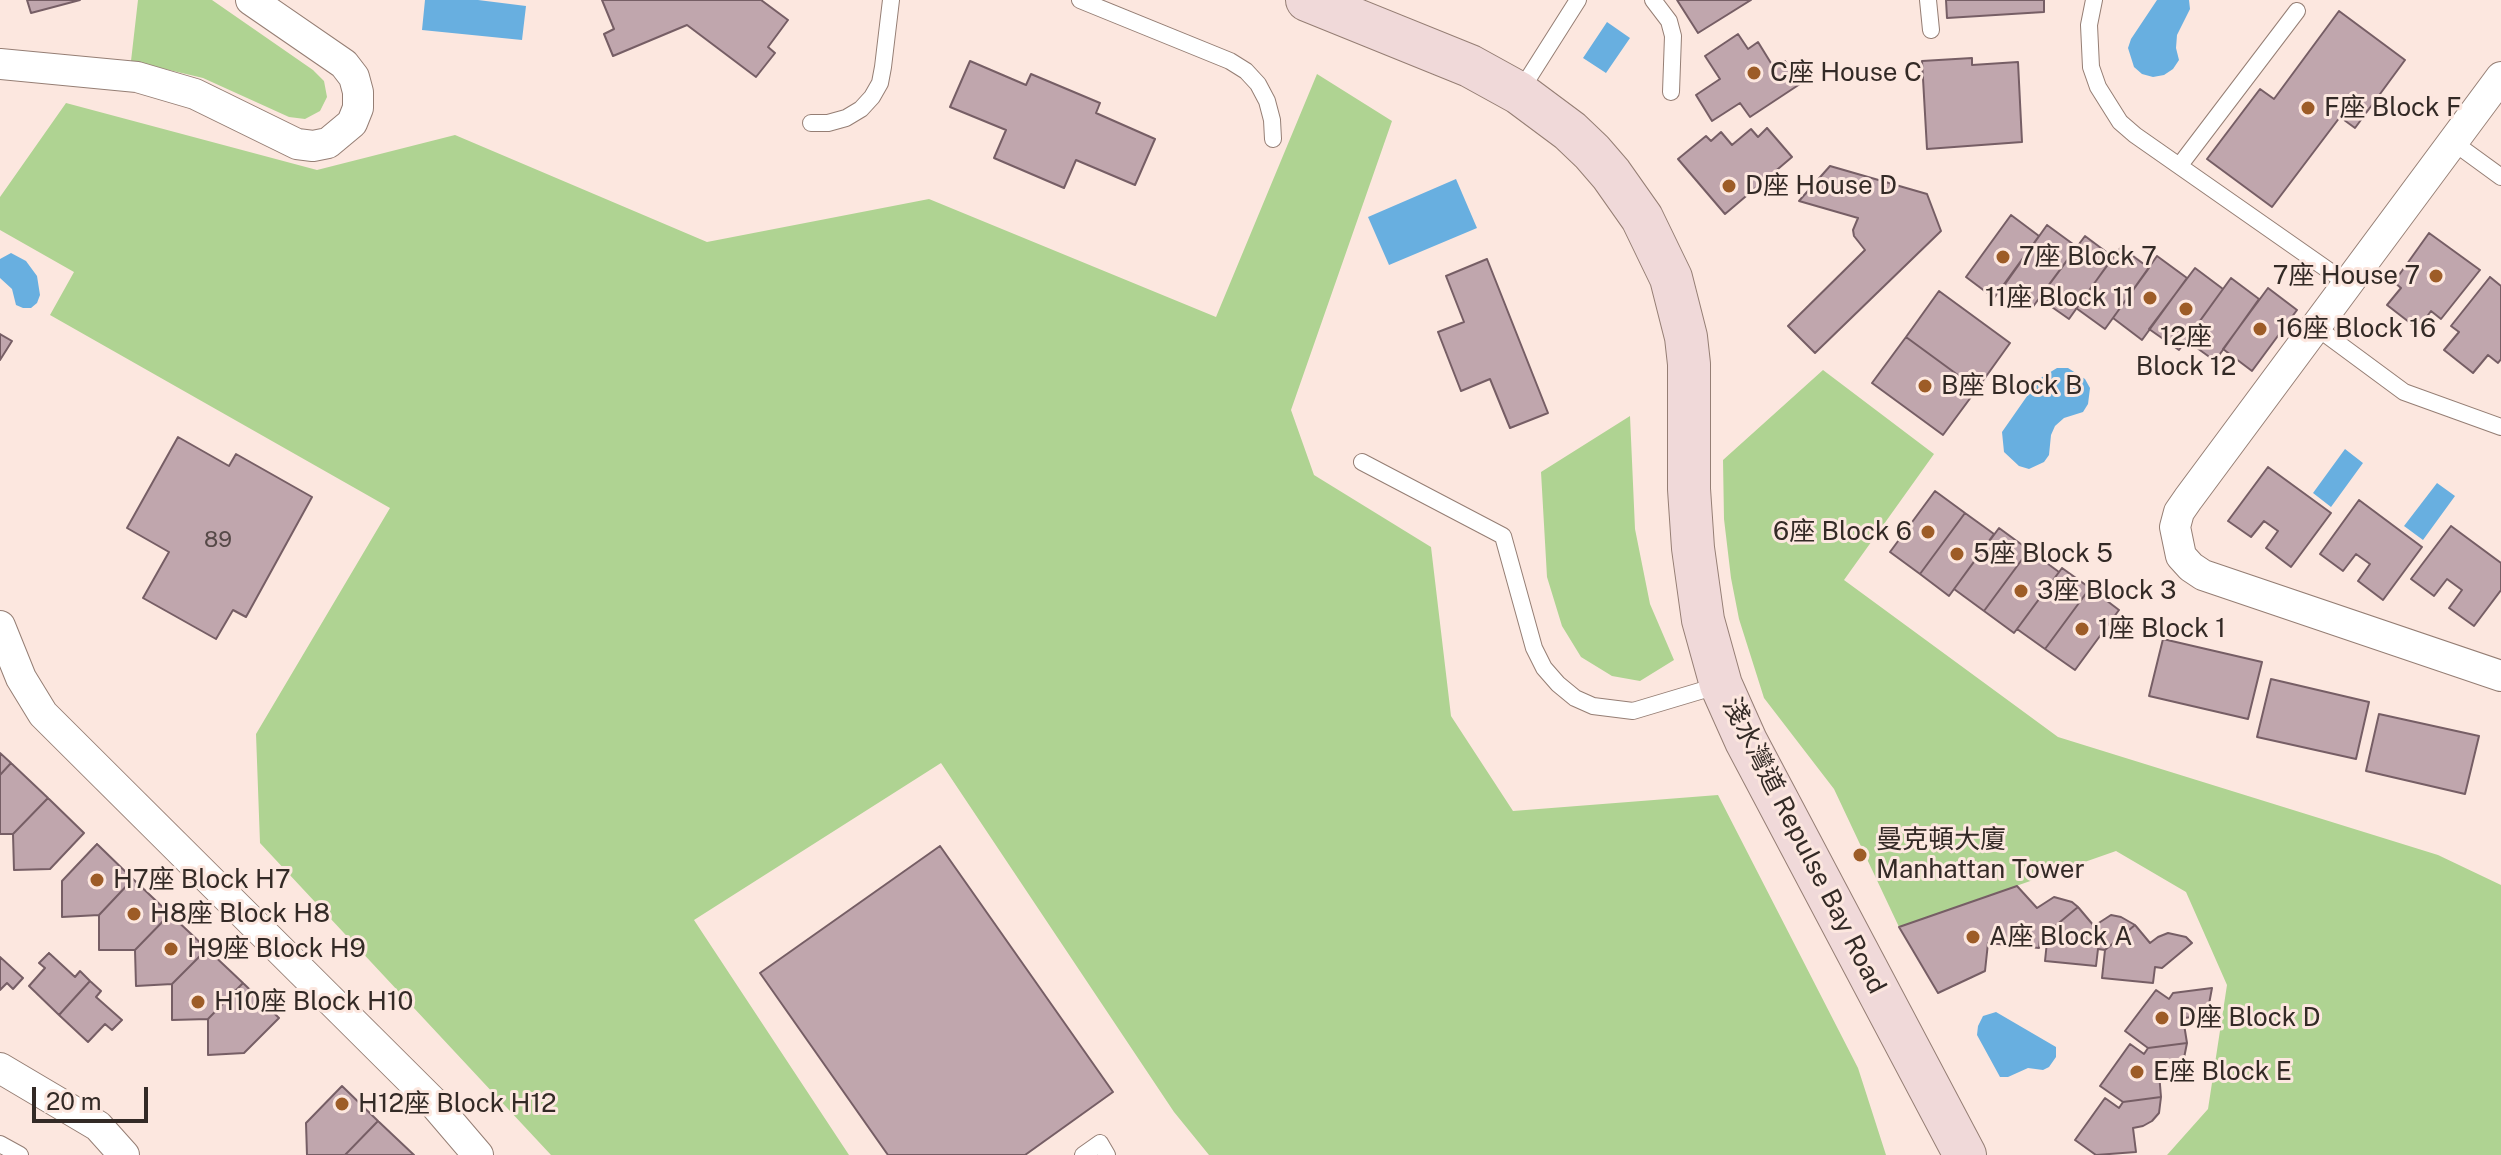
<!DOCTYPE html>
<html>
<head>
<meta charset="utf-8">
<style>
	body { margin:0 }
	#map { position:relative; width:2501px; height:1155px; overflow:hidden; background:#fce7df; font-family:"Public Sans",sans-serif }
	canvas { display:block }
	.scale { position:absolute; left:32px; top:1087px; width:116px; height:36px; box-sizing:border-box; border:4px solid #332a26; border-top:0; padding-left:10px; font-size:24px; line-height:28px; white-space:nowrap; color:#332a26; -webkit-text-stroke:6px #fce7df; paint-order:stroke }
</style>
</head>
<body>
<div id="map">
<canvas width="2501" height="1155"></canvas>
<div class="scale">20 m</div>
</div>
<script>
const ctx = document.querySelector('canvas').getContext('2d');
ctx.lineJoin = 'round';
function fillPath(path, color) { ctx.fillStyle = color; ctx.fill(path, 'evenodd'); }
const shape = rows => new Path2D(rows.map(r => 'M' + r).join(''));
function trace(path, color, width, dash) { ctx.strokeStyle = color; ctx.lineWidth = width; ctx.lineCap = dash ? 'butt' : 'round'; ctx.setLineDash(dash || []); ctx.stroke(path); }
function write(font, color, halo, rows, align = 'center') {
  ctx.font = font + ' "Public Sans","Noto Sans TC",sans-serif'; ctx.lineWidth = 6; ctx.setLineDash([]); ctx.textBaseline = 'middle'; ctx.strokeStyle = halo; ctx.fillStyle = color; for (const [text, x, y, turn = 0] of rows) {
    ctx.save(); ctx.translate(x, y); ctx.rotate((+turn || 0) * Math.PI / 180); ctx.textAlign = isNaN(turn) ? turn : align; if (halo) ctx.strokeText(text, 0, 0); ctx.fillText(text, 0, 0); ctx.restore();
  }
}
const green = shape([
	[138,0,212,0,313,70,324,81,327,97,320,111,305,119,289,117,203,78,131,61],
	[1317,74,1392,121,1291,410,1314,475,1431,547,1451,716,1513,811,1718,795,1858,1068,1886,1155,1209,1155,1174,1112,941,763,694,920,849,1155,551,1155,260,843,256,734,390,508,50,315,74,272,0,230,0,197,66,103,317,170,455,135,707,242,929,199,1216,317],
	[1823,370,1934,454,1844,580,2058,737,2438,855,2501,885,2501,1155,2167,1155,2208,1109,2227,985,2186,892,2116,851,1899,927,1834,789,1764,698,1739,619,1731,578,1724,519,1723,460],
	[1630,416,1635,529,1650,604,1674,660,1640,681,1612,676,1581,657,1562,626,1547,577,1541,472]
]);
const water = shape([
	[425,0,478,0,526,6,522,40,422,30],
	[2157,0,2189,0,2190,9,2177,35,2176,48,2179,60,2173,69,2164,75,2153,77,2142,74,2134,67,2128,48,2131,39],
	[1607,22,1630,38,1606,73,1583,58],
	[1456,179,1477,228,1389,265,1368,217],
	[11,253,26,261,37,276,40,295,37,303,31,308,23,308,16,305,12,289,0,278,0,259],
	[2057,368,2068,368,2085,379,2090,388,2088,404,2083,412,2064,418,2055,426,2051,435,2049,455,2044,462,2029,469,2019,466,2004,452,2002,432,2039,379],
	[2345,449,2363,463,2331,507,2313,493],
	[2437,483,2455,496,2423,540,2404,526],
	[1996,1012,2056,1047,2056,1057,2049,1067,2043,1070,2028,1068,2008,1077,2000,1077,1977,1035,1978,1026,1983,1016]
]);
const building = shape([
	[27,0,80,0,31,13,27,0],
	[602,0,761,0,788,20,768,47,775,53,756,77,687,25,613,56,604,34,614,29,602,0],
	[1677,0,1751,0,1698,33,1677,0],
	[1946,0,2044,0,2044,12,1947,18,1946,0],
	[2339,11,2405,60,2355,128,2340,117,2272,207,2207,159,2260,89,2274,99,2339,11],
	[1738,34,1748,49,1758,42,1774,68,1785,61,1800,84,1750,117,1740,103,1712,121,1696,95,1720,79,1705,56,1738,34],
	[1972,58,1972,65,2018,62,2022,142,1927,149,1922,61,1972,58],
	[970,61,1026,85,1031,74,1100,103,1096,113,1155,139,1135,185,1076,160,1064,188,994,158,1006,130,950,107,970,61],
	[1767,128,1792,157,1725,214,1678,159,1706,136,1711,141,1721,132,1732,145,1751,129,1758,137,1767,128],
	[1830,166,1927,194,1941,231,1815,353,1788,326,1865,250,1854,236,1853,230,1858,218,1799,201,1830,166],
	[2011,215,2039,236,1994,298,1966,277,2011,215],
	[2047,225,2077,247,2032,308,2003,287,2047,225],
	[2429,233,2480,270,2441,319,2431,311,2418,329,2387,305,2401,288,2394,282,2429,233],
	[2085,236,2113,257,2069,319,2039,298,2085,236],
	[2121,247,2149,268,2105,329,2076,308,2121,247],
	[2157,256,2187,278,2142,340,2113,318,2157,256],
	[1487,259,1548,413,1510,428,1490,379,1461,391,1438,332,1464,322,1446,276,1487,259],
	[2195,268,2223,289,2179,350,2149,329,2195,268],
	[2490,277,2501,286,2501,359,2498,363,2488,355,2473,373,2444,350,2459,332,2451,326,2490,277],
	[2231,278,2259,299,2215,361,2186,340,2231,278],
	[2268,288,2297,310,2252,371,2223,349,2268,288],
	[1939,291,2010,343,1977,389,1906,337,1939,291],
	[0,334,12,341,0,360,0,334],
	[1906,337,1977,389,1943,435,1872,383,1906,337],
	[178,437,229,466,236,454,312,497,246,617,233,610,216,639,143,598,169,552,127,528,178,437],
	[2268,467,2331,513,2291,567,2266,548,2278,531,2264,521,2251,537,2228,521,2268,467],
	[1935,491,1965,513,1920,574,1890,552,1935,491],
	[2359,500,2422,547,2383,600,2358,581,2370,564,2356,554,2343,571,2320,554,2359,500],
	[1965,513,1994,534,1949,596,1920,574,1965,513],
	[2451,526,2501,563,2501,590,2474,626,2449,608,2462,590,2447,579,2434,596,2411,579,2451,526],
	[1999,528,2029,550,1984,611,1954,589,1999,528],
	[2029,550,2059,572,2014,633,1984,611,2029,550],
	[2062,568,2090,588,2045,649,2017,629,2062,568],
	[2090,588,2119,610,2075,670,2045,649,2090,588],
	[2163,639,2262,662,2248,719,2149,696,2163,639],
	[2271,679,2369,702,2356,759,2257,737,2271,679],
	[2379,714,2479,736,2465,794,2366,771,2379,714],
	[0,753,11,763,0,775,0,753],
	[11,763,48,798,13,834,0,834,0,775,11,763],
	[48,798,84,833,50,869,14,870,13,834,48,798],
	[97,844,133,879,99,915,62,917,62,881,97,844],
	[940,846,1113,1092,1025,1155,888,1155,760,973,940,846],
	[133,879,170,914,135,950,99,950,99,915,133,879],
	[2017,886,2037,908,2054,897,2072,902,2078,907,2048,932,2041,932,2039,948,1988,943,1985,971,1938,993,1899,927,2017,886],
	[2078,907,2094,926,2111,915,2121,917,2135,925,2105,950,2098,949,2096,966,2045,961,2048,932,2078,907],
	[170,914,207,949,172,984,136,986,135,950,170,914],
	[2135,925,2150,943,2158,937,2168,933,2186,937,2192,943,2162,968,2155,967,2153,983,2102,978,2105,950,2135,925],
	[207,949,243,983,208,1019,172,1020,172,984,207,949],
	[49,953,75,977,80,971,90,981,59,1015,29,986,45,968,39,963,49,953],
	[0,957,23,978,13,989,7,983,0,990,0,957],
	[90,981,101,991,96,997,122,1020,112,1030,105,1024,88,1042,59,1015,90,981],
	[243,983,279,1018,244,1053,208,1055,208,1019,243,983],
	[2212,988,2209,1004,2203,1012,2194,1017,2183,1018,2187,1043,2148,1048,2125,1031,2156,990,2169,999,2173,993,2212,988],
	[2187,1043,2184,1058,2178,1066,2169,1071,2159,1073,2161,1097,2123,1102,2100,1086,2130,1044,2144,1054,2148,1048,2187,1043],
	[342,1086,378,1121,345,1155,307,1155,306,1123,342,1086],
	[2161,1097,2159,1113,2152,1121,2143,1126,2133,1128,2136,1152,2096,1155,2075,1140,2105,1098,2119,1108,2123,1102,2161,1097],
	[378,1121,414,1155,345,1155,378,1121]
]);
const lane = shape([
	[1080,0,1230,61,1246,71,1258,84,1267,101,1272,120,1273,139],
	[1653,0,1669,21,1673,36,1671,92],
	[1928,0,1931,30],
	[2094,0,2089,25,2091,67,2098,87,2120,122,2135,135,2348,284],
	[1519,93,1578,0],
	[811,123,828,123,846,118,861,109,872,97,880,83,883,67,891,0],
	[2453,142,2501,177],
	[2180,165,2297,11],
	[2316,327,2404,392,2501,427],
	[1362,462,1503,536,1534,648,1544,668,1558,684,1575,698,1593,706,1633,711,1720,685],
	[0,1144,20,1155],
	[1083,1155,1100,1143,1107,1155]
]);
const street = shape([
	[0,64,137,77,195,94,297,144,313,146,328,143,352,123,358,108,358,92,354,77,344,64,251,0],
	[2501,77,2188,499,2179,512,2175,527,2181,556,2191,567,2203,575,2501,676],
	[0,626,21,678,43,714,431,1100,478,1155],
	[0,1068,98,1126,124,1155]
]);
const secondary = shape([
	[1307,0,1470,66,1519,93,1570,131,1592,152,1611,174,1642,218,1671,278,1686,337,1689,364,1689,489,1693,548,1703,620,1721,685,1746,741,1965,1155]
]);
const markers = [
	[1754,73,8,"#9d5c27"],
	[2308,108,8,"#9d5c27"],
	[1729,186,8,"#9d5c27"],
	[2003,257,8,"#9d5c27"],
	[2436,276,8,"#9d5c27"],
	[2150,298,8,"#9d5c27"],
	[2186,309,8,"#9d5c27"],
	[2260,329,8,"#9d5c27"],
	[1925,386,8,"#9d5c27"],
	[1928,532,8,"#9d5c27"],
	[1957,554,8,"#9d5c27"],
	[2021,591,8,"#9d5c27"],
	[2082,629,8,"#9d5c27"],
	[1860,855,8,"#9d5c27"],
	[97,880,8,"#9d5c27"],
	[134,914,8,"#9d5c27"],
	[1973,937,8,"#9d5c27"],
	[171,949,8,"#9d5c27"],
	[198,1002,8,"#9d5c27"],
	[2162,1018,8,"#9d5c27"],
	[2137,1072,8,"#9d5c27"],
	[342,1104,8,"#9d5c27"]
];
const numberNames = [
	["89",218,540]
];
const poiNames = [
	["C座 House C",1770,73],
	["F座 Block F",2324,108],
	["D座 House D",1745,186],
	["7座 Block 7",2019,257],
	["7座 House 7",2420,276,"right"],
	["11座 Block 11",2134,298,"right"],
	["16座 Block 16",2276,329],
	["12座",2186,337,"center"],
	["Block 12",2186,367,"center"],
	["B座 Block B",1941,386],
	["6座 Block 6",1912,532,"right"],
	["5座 Block 5",1973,554],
	["3座 Block 3",2037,591],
	["1座 Block 1",2098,629],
	["曼克頓大廈",1876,840],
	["Manhattan Tower",1876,870],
	["H7座 Block H7",113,880],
	["H8座 Block H8",150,914],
	["A座 Block A",1989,937],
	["H9座 Block H9",187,949],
	["H10座 Block H10",214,1002],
	["D座 Block D",2178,1018],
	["E座 Block E",2153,1072],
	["H12座 Block H12",358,1104]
];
const streetNames = [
	["淺水灣道 Repulse Bay Road",1804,846,63]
];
fillPath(green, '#afd392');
fillPath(water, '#68afe0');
fillPath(building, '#c0a6ad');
trace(building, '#765e65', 2);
trace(lane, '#957e74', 18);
trace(street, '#957e74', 32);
trace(secondary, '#957e74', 44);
trace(lane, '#fff', 16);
trace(street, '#fff', 30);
trace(secondary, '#f0d9d9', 42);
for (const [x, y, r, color] of markers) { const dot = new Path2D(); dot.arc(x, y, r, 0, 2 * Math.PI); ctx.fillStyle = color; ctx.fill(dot); trace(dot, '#fce7df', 3); }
write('22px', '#564948', null, numberNames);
write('26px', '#332a26', '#fce7df', poiNames, 'left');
write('26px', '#332a26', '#fce7df', streetNames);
</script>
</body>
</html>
